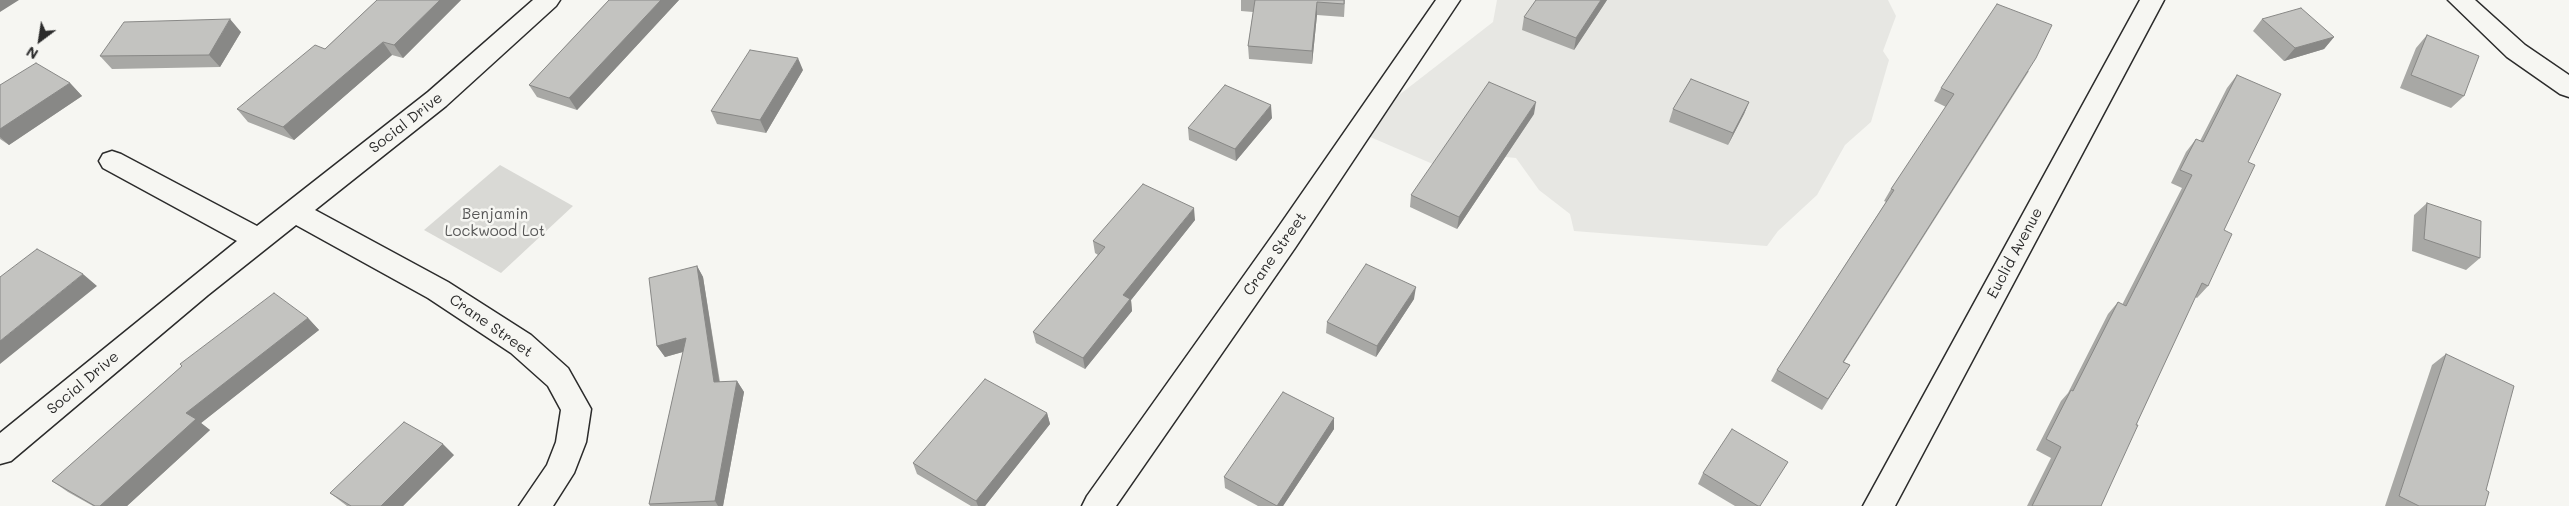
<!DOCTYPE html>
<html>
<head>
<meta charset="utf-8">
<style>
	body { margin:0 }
	#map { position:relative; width:2569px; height:506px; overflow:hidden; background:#f6f6f2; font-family:Mali,sans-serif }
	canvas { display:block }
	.north { position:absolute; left:15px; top:15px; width:50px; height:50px; -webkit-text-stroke:4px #f6f6f2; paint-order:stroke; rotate:211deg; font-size:14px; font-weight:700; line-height:20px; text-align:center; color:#2b2b2b }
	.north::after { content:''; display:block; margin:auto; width:18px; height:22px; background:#2b2b2b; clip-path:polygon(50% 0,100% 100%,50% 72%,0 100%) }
</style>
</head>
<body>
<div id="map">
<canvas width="2569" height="506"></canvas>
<div class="north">N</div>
</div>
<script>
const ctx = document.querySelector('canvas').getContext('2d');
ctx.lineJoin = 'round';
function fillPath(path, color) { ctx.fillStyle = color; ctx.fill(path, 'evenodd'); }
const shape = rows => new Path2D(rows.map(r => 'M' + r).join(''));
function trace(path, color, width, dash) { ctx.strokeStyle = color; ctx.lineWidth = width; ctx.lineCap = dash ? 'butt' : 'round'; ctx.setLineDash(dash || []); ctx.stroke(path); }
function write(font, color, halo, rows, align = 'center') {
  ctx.font = font + ' Mali,sans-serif'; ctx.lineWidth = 5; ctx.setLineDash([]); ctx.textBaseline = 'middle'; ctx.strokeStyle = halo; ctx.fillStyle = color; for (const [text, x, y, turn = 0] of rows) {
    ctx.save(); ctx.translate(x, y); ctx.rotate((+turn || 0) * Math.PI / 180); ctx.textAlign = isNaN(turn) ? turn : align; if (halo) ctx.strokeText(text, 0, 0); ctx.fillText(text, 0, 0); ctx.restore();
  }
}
const built = shape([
	[1497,0,1888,0,1896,16,1883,51,1889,60,1871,122,1845,145,1817,195,1778,231,1767,246,1574,231,1570,214,1539,190,1516,158,1506,157,1487,167,1442,168,1354,130,1493,22]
]);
const green = shape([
	[500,165,573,206,501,273,424,230]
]);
const minor = shape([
	[533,0,560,0,556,6,446,106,315,210,448,282,531,335,568,368,591,409,586,442,574,473,553,506,519,506,547,465,556,442,561,410,548,386,511,353,428,298,296,225,208,295,11,461,0,464,0,433,237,241,103,168,99,161,103,154,112,151,121,154,257,226,428,92,533,0],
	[1436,0,1460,0,1295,248,1116,506,1082,506,1087,496,1275,232,1436,0],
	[2140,0,2164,0,1895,506,1863,506,2140,0],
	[2448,0,2475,0,2525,45,2569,75,2569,97,2560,94,2507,57,2448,0]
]);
const wall = shape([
	[377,0,461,0,403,58,392,55,294,140,248,122,237,109,325,49],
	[609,0,679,0,577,110,537,97,529,85],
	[1241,0,1345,0,1344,17,1317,15,1312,64,1249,59,1248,46,1253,12,1241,11],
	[1607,0,1574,50,1522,30,1524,17],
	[2262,19,2334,37,2324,49,2284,61,2253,31],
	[241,32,220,67,112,69,100,56],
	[2427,35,2464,96,2451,108,2400,88,2416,48],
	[803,70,766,133,717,124,711,111],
	[2029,71,1844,362,1850,365,1822,410,1771,381,1777,370,1886,202,1884,201,1891,189,1946,107,1934,101,1941,88],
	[2237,75,2248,162,2224,230,2208,286,2197,298,2195,297,2136,425,2101,506,2027,506,2051,458,2036,450,2061,401,2068,393,2108,314,2118,302,2122,305,2182,188,2171,183,2186,152,2196,139,2200,141,2227,88],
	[70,83,82,96,9,145,0,139,0,85],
	[1749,102,1744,114,1728,145,1669,122,1673,109],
	[1534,114,1457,229,1410,207,1411,195],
	[1272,118,1236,161,1189,140,1188,128],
	[2427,203,2480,258,2466,270,2412,251,2414,215],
	[1195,220,1131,300,1132,311,1085,369,1036,343,1033,332,1098,255,1095,253,1093,241],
	[697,266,703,277,720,382,737,381,744,392,723,506,650,506,649,504,683,352,665,357,657,346],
	[1414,299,1376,357,1326,333,1327,322],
	[308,318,319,330,201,423,210,430,127,506,93,506,68,492,52,481,182,366],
	[2446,354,2486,490,2485,506,2385,506,2432,365],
	[1047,413,1050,424,985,506,971,506,917,474,913,463],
	[1334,418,1334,429,1283,506,1258,506,1225,488,1224,477],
	[454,455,403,506,347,506,330,493],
	[1703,473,1761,506,1735,506,1698,484]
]);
const shadedWall = shape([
	[0,0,19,0,0,12],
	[440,0,461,0,403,58,394,45],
	[661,0,679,0,577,110,569,98],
	[1601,0,1607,0,1574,50,1576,38],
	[1317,2,1317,15,1312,64,1312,51],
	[230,19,241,32,220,67,209,55],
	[2334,37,2324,49,2284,61,2295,48],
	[383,42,392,55,294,140,283,127],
	[798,58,803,70,766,133,760,120],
	[70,83,82,96,9,145,0,137,0,129],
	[1536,102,1534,114,1457,229,1459,217],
	[1749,102,1744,114,1728,145,1733,133],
	[1271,105,1272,118,1236,161,1235,149],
	[1194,208,1195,220,1131,300,1132,311,1085,369,1083,358,1123,295],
	[697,266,703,277,721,393,714,382],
	[83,274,97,286,0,364,0,341],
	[1416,287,1414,299,1376,357,1377,346],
	[308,318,319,330,201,423,210,430,127,506,100,506,186,413],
	[686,338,693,349,665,357,657,346],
	[737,381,744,392,723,506,718,506,715,501],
	[1047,413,1050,424,985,506,978,506,976,501],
	[1334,418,1334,429,1283,506,1277,506],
	[443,444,454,455,403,506,381,506]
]);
const building = shape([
	[377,0,440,0,394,45,383,42,283,127,237,109,315,45,325,49,377,0],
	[609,0,661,0,569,98,529,85,609,0],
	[1255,0,1344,0,1344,4,1317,2,1312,51,1248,46,1255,0],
	[1536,0,1601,0,1576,38,1524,17,1536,0],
	[1997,4,2052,25,2036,58,1843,362,1850,365,1828,399,1777,370,1894,190,1891,189,1954,94,1941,88,1997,4],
	[2301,8,2334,37,2295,48,2262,19,2301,8],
	[230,19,209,55,100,56,124,22,230,19],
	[2427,35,2479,56,2464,96,2411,75,2427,35],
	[750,50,798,58,760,120,711,111,750,50],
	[36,63,70,83,0,129,0,85,36,63],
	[2237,75,2281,94,2248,162,2255,165,2224,230,2232,234,2208,286,2202,283,2136,425,2138,425,2101,506,2032,506,2061,447,2046,439,2071,390,2073,391,2118,302,2126,306,2192,175,2180,170,2196,139,2203,142,2237,75],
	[1691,79,1749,102,1733,133,1673,109,1691,79],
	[1489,82,1536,102,1459,217,1411,195,1489,82],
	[1225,85,1271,105,1235,149,1188,128,1225,85],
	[1143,184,1194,208,1123,295,1130,299,1083,358,1033,332,1105,247,1093,241,1143,184],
	[2427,203,2481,221,2480,258,2424,239,2427,203],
	[37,249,83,274,0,341,0,277,37,249],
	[1366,264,1416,287,1377,346,1327,322,1366,264],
	[697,266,714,382,737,381,715,501,649,504,686,338,657,346,649,278,697,266],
	[274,293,308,318,186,413,196,419,100,506,95,506,52,481,182,366,180,364,274,293],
	[2446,354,2514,386,2486,490,2489,492,2485,506,2419,506,2399,496,2446,354],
	[985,379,1047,413,976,501,913,463,985,379],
	[1283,392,1334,418,1277,506,1224,477,1283,392],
	[404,422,443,444,381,506,351,506,330,493,404,422],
	[1732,429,1788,462,1760,506,1758,506,1703,473,1732,429]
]);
const streetNames = [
	["Social Drive",406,123,-38],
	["Euclid Avenue",2015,253,-62],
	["Crane Street",1275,254,-55],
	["Crane Street",491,326,35],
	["Social Drive",83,383,-40]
];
const parkNames = [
	["Benjamin",495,214],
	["Lockwood Lot",495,231]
];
fillPath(built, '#e7e7e3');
fillPath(green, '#d9d9d5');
trace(minor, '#2b2b2b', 3);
fillPath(minor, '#f6f6f2');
fillPath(wall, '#a8a8a5');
fillPath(shadedWall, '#888886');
fillPath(building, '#c3c3c0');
trace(building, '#888886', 1);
write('15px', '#2b2b2b', '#f6f6f2', streetNames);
write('15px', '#565656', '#f6f6f2', parkNames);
</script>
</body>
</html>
